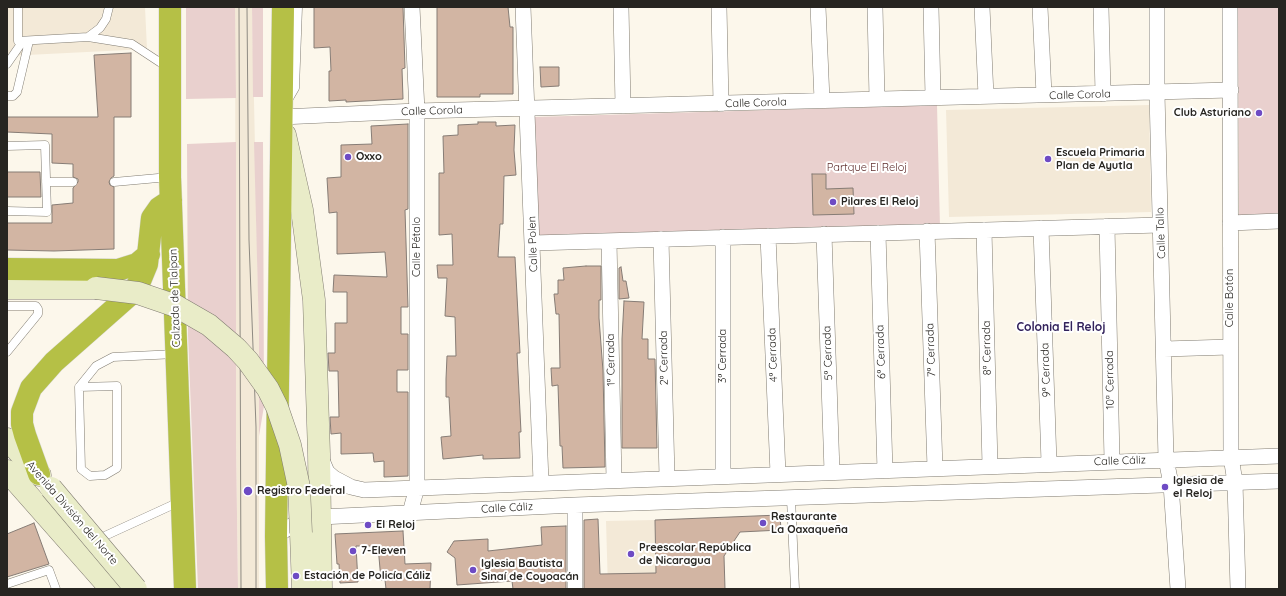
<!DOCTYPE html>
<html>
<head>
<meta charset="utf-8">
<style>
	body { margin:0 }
	#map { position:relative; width:1286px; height:596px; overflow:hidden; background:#fcf7eb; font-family:Quicksand,sans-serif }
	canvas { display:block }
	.frame { position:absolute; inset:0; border:8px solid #272521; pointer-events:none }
</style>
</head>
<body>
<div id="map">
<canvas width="1286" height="596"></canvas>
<div class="frame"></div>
</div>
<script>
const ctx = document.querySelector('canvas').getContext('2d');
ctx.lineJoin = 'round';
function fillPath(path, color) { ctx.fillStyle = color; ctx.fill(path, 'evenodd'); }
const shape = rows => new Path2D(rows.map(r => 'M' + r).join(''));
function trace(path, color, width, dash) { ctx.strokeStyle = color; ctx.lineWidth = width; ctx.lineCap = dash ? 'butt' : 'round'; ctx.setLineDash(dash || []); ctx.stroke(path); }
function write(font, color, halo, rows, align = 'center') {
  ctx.font = font + ' Quicksand,sans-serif'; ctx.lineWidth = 4; ctx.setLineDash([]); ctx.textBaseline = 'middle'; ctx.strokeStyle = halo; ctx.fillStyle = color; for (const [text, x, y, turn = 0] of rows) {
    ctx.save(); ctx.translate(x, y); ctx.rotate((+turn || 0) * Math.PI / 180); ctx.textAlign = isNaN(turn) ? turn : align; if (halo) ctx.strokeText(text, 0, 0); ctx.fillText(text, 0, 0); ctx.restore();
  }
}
const built = shape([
	[7,7,145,7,147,49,7,56],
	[235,7,252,7,259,336,259,589,238,589,236,440],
	[1149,105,1151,212,949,217,946,110],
	[655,520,657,589,608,589,606,521]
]);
const green = shape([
	[186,7,235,7,236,98,186,99],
	[252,7,263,7,263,97,253,97],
	[1238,7,1279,7,1279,220,1239,220],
	[937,105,940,227,537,237,534,117],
	[236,142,236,440,238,589,198,589,188,335,187,144],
	[254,142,263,142,264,406,259,436,259,336]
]);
const building = shape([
	[314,7,403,7,405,68,402,69,403,99,346,102,346,100,329,101,329,71,331,71,330,47,314,48,314,7],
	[437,7,508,7,510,27,513,27,513,94,480,94,480,97,437,97,437,7],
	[131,53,131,117,114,117,114,176,111,178,109,182,110,185,114,187,114,249,54,251,7,250,7,223,52,223,52,205,73,203,73,188,78,182,78,179,73,177,73,164,52,163,52,134,7,132,7,117,98,117,94,55,131,53],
	[540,67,559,67,559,86,541,87,540,67],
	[478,122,496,122,496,126,515,125,514,150,516,175,504,176,503,224,500,224,498,257,515,257,520,353,517,353,521,432,519,432,520,458,483,459,483,455,443,459,441,437,451,436,449,397,446,397,446,379,447,356,456,356,455,317,445,316,447,278,438,278,437,265,453,265,452,234,439,235,439,173,444,173,443,136,458,135,458,125,478,124,478,122],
	[408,124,408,209,405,210,408,307,401,307,401,334,408,334,408,370,397,370,397,392,408,392,408,476,384,477,384,461,374,462,373,453,341,454,341,433,331,434,330,417,339,417,338,371,329,371,328,353,335,353,335,323,347,323,347,292,333,292,334,275,387,277,385,252,337,254,337,212,329,213,327,178,341,177,341,145,372,144,371,126,408,124],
	[7,172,40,172,41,197,7,197,7,172],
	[812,174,826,174,826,189,853,188,854,214,813,215,812,174],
	[586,266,601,266,601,300,599,300,599,318,603,371,605,467,563,468,562,446,560,446,558,385,552,386,551,368,560,368,559,314,556,314,554,294,558,294,558,280,564,280,563,268,586,266],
	[621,267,623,281,626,281,629,298,619,299,619,268,621,267],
	[624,301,644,302,642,339,648,339,648,359,655,359,657,448,622,448,622,339,624,301],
	[780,515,781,530,740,532,724,556,725,589,584,589,584,520,598,519,600,574,656,573,655,520,780,515],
	[34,523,49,564,7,577,7,534,34,523],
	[566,526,566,589,513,589,512,581,457,585,455,558,447,552,454,541,488,539,488,551,542,545,541,527,566,526],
	[403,531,405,564,431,563,430,589,386,589,385,580,381,580,378,546,356,546,358,582,340,583,339,564,337,564,335,534,403,531]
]);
const lane = shape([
	[18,7,18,41,88,37,132,44,167,67],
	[88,37,100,28,106,19,109,7],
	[7,64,23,41],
	[7,96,13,96,17,92,29,41],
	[288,100,295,88,298,7],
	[7,146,45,145,47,212,7,211],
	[46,182,73,182],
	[114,182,169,177],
	[7,306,36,306,38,309,38,314,7,352],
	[79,387,117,386,117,468,105,475,90,476,81,469,79,387,96,366,113,357,176,354],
	[791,498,795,589],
	[96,540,179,502],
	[7,584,49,570,56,589]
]);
const street = shape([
	[523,7,541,482],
	[621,7,623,106],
	[719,7,721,104],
	[818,7,822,100],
	[875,7,877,99],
	[931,7,933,97],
	[982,7,986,96],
	[1040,7,1044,95],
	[1101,7,1103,94],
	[1157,7,1157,93,1166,459,1171,484,1178,589],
	[1230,7,1231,457,1235,482,1238,589],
	[281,117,417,111,1231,90],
	[1230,223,1279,221],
	[1107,226,1112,461],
	[1041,228,1049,463],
	[984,230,990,466],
	[927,231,935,468],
	[878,233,885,471],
	[824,234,832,472],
	[768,236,778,474],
	[661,239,667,477],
	[609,241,614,480],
	[533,243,1160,225],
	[1164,349,1230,347],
	[321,458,327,472,334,478,351,487,364,490,1279,456],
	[723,475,723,237],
	[575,505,575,589],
	[410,513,417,487,417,111,412,7],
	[276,536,297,522,320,517,575,505,1279,481]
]);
const secondary = shape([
	[285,135,302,210,314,300,319,454,321,589],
	[7,288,96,288],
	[7,439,40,475],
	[7,471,111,589],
	[301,533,303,589]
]);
const highway = shape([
	[170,7,170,177,185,589],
	[7,269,118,270,137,264,149,254],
	[39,474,25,435,22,424,22,412,31,388,54,362,131,294,140,281,147,264,152,218,159,208,171,200],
	[277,589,276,536,283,7]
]);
const tram = shape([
	[239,7,241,589],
	[247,7,249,240,256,427,256,589]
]);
const secondaryBridge = shape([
	[96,288,138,293,176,306,209,325,236,348,248,361,268,389,277,407,290,445,299,487,301,533],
	[51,488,136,589]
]);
const markers = [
	[1259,113,4,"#6e4bc4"],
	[348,157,4,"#6e4bc4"],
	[1048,159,4,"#6e4bc4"],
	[833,202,4,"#6e4bc4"],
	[1165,487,4,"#6e4bc4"],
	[248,491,5,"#6e4bc4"],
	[763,523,4,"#6e4bc4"],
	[368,525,4,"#6e4bc4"],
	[353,551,4,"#6e4bc4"],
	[631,554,4,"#6e4bc4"],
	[473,570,4,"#6e4bc4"],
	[296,576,4,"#6e4bc4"]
];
const streetNames = [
	["Calle Corola",1080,95,-2],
	["Calle Corola",756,103,-2],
	["Calle Corola",432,111,-2],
	["Calle Tallo",1161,233,-92],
	["Calle Polen",533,244,-92],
	["Calle Pétalo",417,247,-90],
	["Calzada de Tlalpan",175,298,-92],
	["Calle Botón",1230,298,-90],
	["8ª Cerrada",987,348,-91],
	["7ª Cerrada",931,350,-92],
	["6ª Cerrada",881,352,-92],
	["5ª Cerrada",828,353,-92],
	["4ª Cerrada",773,355,-92],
	["3ª Cerrada",723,356,-90],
	["2ª Cerrada",664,358,-91],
	["1ª Cerrada",611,360,-91],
	["9ª Cerrada",1046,370,-92],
	["10ª Cerrada",1110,380,-91],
	["Calle Cáliz",1120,461,-2],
	["Calle Cáliz",507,508,-3],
	["Avenida División del Norte",72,513,49]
];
const poiNames = [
	["Club Asturiano",1251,113,"right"],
	["Escuela Primaria",1056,153],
	["Plan de Ayutla",1056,166],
	["Oxxo",356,157],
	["Pilares El Reloj",841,202],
	["Iglesia de",1173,481],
	["el Reloj",1173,494],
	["Registro Federal",257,491],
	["Restaurante",771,517],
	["La Oaxaqueña",771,530],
	["El Reloj",376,525],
	["Preescolar República",639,548],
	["de Nicaragua",639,561],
	["7-Eleven",361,551],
	["Iglesia Bautista",481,564],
	["Sinaí de Coyoacán",481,577],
	["Estación de Policía Cáliz",304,576]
];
const parkNames = [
	["Partque El Reloj",867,168]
];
const neighbourhoodNames = [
	["Colonia El Reloj",1061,327]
];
fillPath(built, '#f3e9d7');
fillPath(green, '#e9d0ce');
fillPath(building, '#d2b5a3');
trace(building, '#867c75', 1);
trace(lane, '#817c72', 9);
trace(street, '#817c72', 16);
trace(secondary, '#817c72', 23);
trace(highway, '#d8d8d7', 23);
trace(lane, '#fff', 8);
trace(street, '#fff', 15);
trace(secondary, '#e9ecc8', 22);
trace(highway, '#b5c046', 22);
trace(tram, '#8e8a82', 1);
trace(secondaryBridge, '#817c72', 23, []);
trace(secondaryBridge, '#e9ecc8', 22);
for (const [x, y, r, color] of markers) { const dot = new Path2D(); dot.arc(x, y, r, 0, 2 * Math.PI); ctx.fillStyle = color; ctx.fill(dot); trace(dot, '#fff', 1.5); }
write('11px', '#272521', '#fff', streetNames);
write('bold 11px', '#272521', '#fff', poiNames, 'left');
write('11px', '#5f2e2d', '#fff', parkNames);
write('bold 12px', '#32225c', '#fff', neighbourhoodNames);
</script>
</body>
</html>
